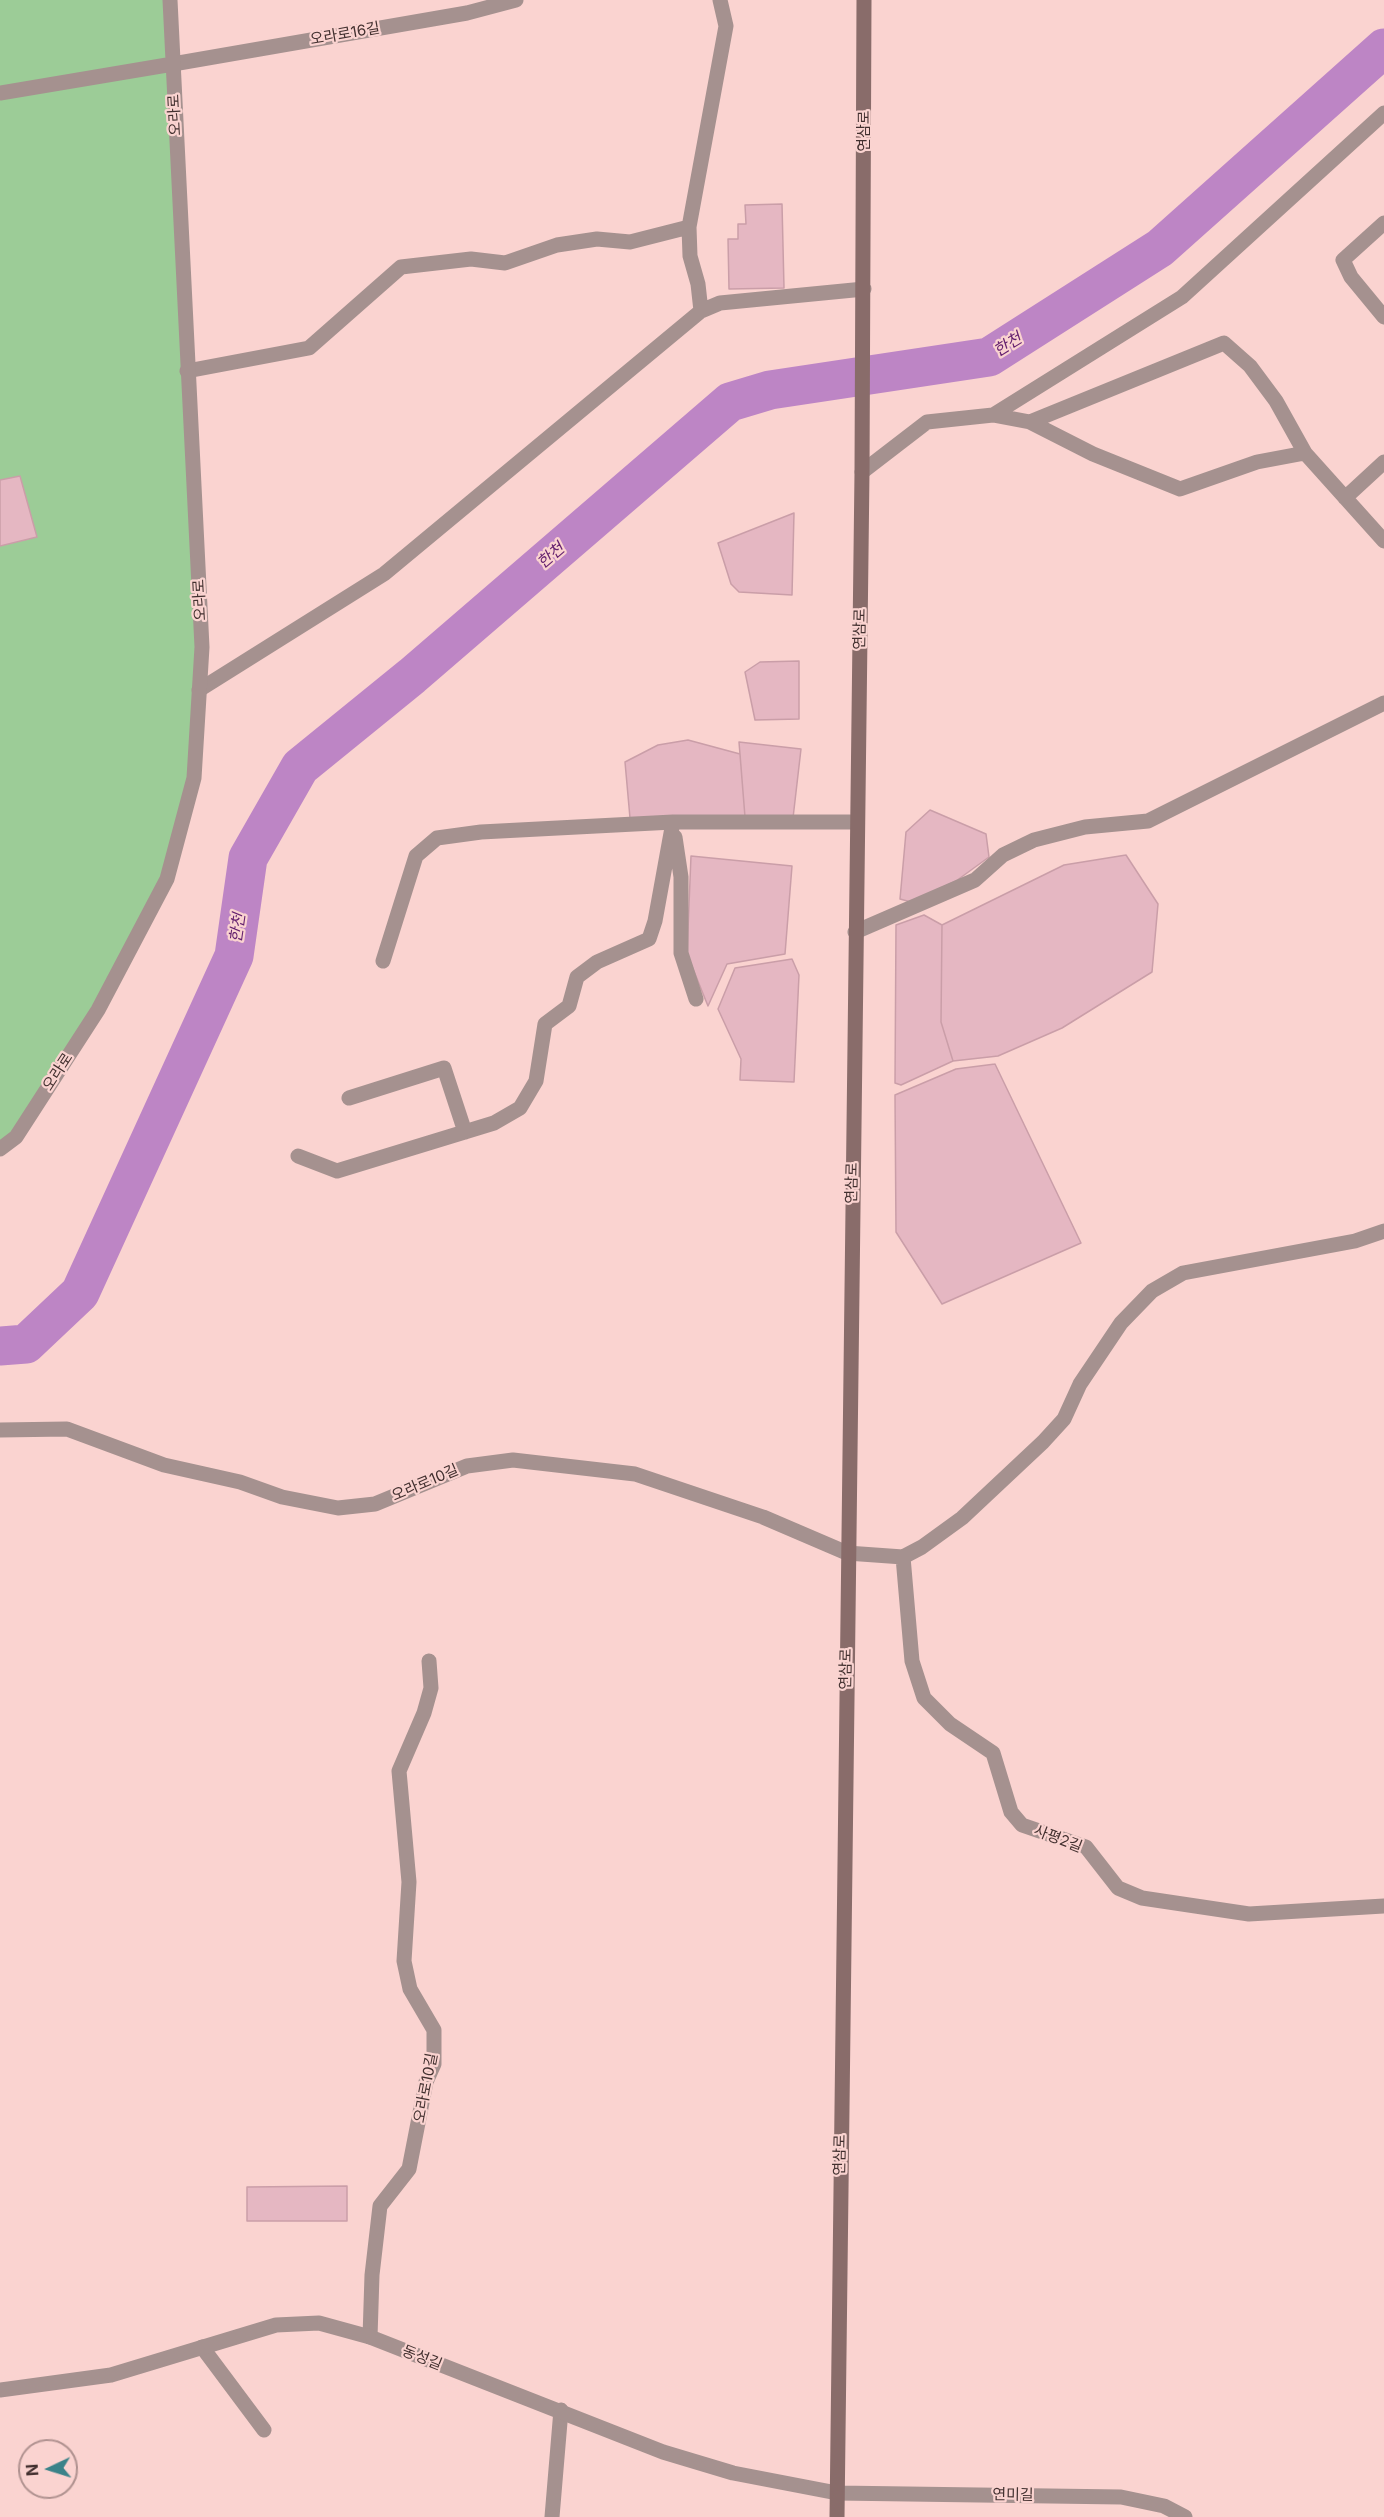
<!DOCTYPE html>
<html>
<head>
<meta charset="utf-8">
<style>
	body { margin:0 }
	#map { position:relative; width:1384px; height:2517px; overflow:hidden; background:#fad3d0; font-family:Inter,sans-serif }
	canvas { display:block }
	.north { position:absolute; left:18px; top:2439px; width:60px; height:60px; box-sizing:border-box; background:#fad3d0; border:2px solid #b09290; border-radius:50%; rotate:266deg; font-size:16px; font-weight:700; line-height:24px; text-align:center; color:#42302f }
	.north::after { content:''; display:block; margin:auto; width:21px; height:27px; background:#3b8389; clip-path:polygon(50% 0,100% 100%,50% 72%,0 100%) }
</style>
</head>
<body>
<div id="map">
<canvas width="1384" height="2517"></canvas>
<div class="north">N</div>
</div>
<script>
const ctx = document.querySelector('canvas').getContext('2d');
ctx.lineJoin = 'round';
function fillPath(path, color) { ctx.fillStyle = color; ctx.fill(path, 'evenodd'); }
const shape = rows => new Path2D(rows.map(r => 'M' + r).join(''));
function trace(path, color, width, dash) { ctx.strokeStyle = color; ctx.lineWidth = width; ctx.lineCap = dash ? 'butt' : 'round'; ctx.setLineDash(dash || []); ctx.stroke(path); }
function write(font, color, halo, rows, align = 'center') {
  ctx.font = font + ' Inter,"Noto Sans KR",sans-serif'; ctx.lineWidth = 4.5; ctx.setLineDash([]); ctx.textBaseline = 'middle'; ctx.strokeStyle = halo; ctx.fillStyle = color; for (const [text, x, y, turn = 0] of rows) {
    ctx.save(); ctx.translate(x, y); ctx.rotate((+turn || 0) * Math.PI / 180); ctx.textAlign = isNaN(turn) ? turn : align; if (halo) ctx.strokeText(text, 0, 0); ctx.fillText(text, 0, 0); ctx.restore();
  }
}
const green = shape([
	[0,0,165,0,201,666,194,778,167,879,98,1010,0,1149]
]);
const river = shape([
	[0,1346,26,1344,80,1293,234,956,248,858,300,767,412,676,730,402,770,390,989,357,1160,248,1384,48]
]);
const building = shape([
	[782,204,784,288,729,289,728,239,738,239,738,224,746,224,745,205,782,204],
	[20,476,37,537,0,546,0,480,20,476],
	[794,513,792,595,739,592,731,584,718,543,794,513],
	[799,661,799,719,755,720,745,672,760,662,799,661],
	[688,740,740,754,745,817,630,818,625,762,658,745,688,740],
	[739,742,801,749,793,818,745,817,739,742],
	[930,810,986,834,989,857,956,881,911,902,900,899,906,832,930,810],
	[1126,855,1158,904,1152,972,1062,1028,998,1056,953,1061,941,1022,942,925,1064,865,1126,855],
	[691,856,792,866,785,954,727,964,708,1006,687,954,691,856],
	[924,915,942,925,941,1022,953,1061,901,1085,895,1083,896,925,924,915],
	[792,959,799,975,794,1082,740,1080,741,1059,718,1009,735,968,792,959],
	[995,1064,1081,1243,942,1304,896,1232,895,1095,956,1069,995,1064],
	[347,2186,347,2221,247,2221,247,2187,347,2186]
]);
const minor = shape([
	[173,64,467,13,516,0],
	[1384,223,1343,260,1351,277,1384,317],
	[689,227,690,256,698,284,701,311],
	[187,371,309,348,401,267,471,259,505,263,557,245,597,239,630,242,689,227,726,26,720,0],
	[993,415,1182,297,1384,113],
	[1030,422,1224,343,1250,366,1276,401,1305,453],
	[862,472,927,422,993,415,1030,422,1093,454,1180,489,1257,462,1305,453,1384,541],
	[1345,498,1384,462],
	[199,690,384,574,701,311,720,303,864,289],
	[675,837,681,877,681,953,696,999],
	[855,932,975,880,1003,855,1034,840,1085,827,1148,821,1384,703],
	[383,961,416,856,437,838,481,832,673,822,857,822],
	[349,1098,444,1068,465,1132],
	[298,1156,337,1171,494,1123,520,1108,536,1081,545,1024,569,1006,577,977,597,962,649,939,655,921,673,822],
	[0,1430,67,1429,164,1465,240,1482,282,1497,338,1508,375,1504,467,1466,513,1460,635,1474,763,1517,847,1553,903,1557,922,1547,962,1518,1043,1442,1064,1419,1080,1384,1121,1323,1152,1291,1183,1273,1355,1241,1384,1231],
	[903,1557,912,1661,924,1698,950,1724,993,1753,1011,1812,1022,1825,1086,1847,1118,1888,1142,1898,1249,1914,1384,1906],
	[370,2337,372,2275,380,2206,409,2169,426,2082,434,2064,434,2030,410,1989,404,1961,409,1882,399,1771,424,1713,431,1688,429,1661],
	[202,2347,264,2430],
	[552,2517,561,2410]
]);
const tertiary = shape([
	[0,93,173,64],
	[0,1149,16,1137,98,1010,167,879,194,778,202,647,170,0],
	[0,2390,111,2375,276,2325,319,2323,370,2337,663,2452,733,2473,837,2493,1121,2497,1164,2506,1185,2517]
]);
const secondary = shape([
	[837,2517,862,472,864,0]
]);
const streetNames = [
	["오라로16길",345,34,-10],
	["오라로",175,115,-93],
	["연삼로",864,131,-90],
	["오라로",200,600,-93],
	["연삼로",860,629,-89],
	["오라로",58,1072,-57],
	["연삼로",852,1183,-89],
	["오라로10길",425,1483,-23],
	["연삼로",846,1669,-89],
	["사평2길",1058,1839,21],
	["오라로10길",426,2088,-79],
	["연삼로",840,2155,-89],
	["동성길",422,2358,22],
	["연미길",1013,2495,1]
];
const waterNames = [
	["한천",1008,345,-32],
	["한천",551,556,-41],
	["한천",238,928,-82]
];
fillPath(green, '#9ccc97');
trace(river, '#bd85c5', 39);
fillPath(building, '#e5b7c2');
trace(building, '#ca9ea8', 1.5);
trace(minor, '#a5918f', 15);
trace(tertiary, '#a5918f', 15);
trace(secondary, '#896c6a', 15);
write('15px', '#42302f', '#fad3d0', streetNames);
write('italic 16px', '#65216f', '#fad3d0', waterNames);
</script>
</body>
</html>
